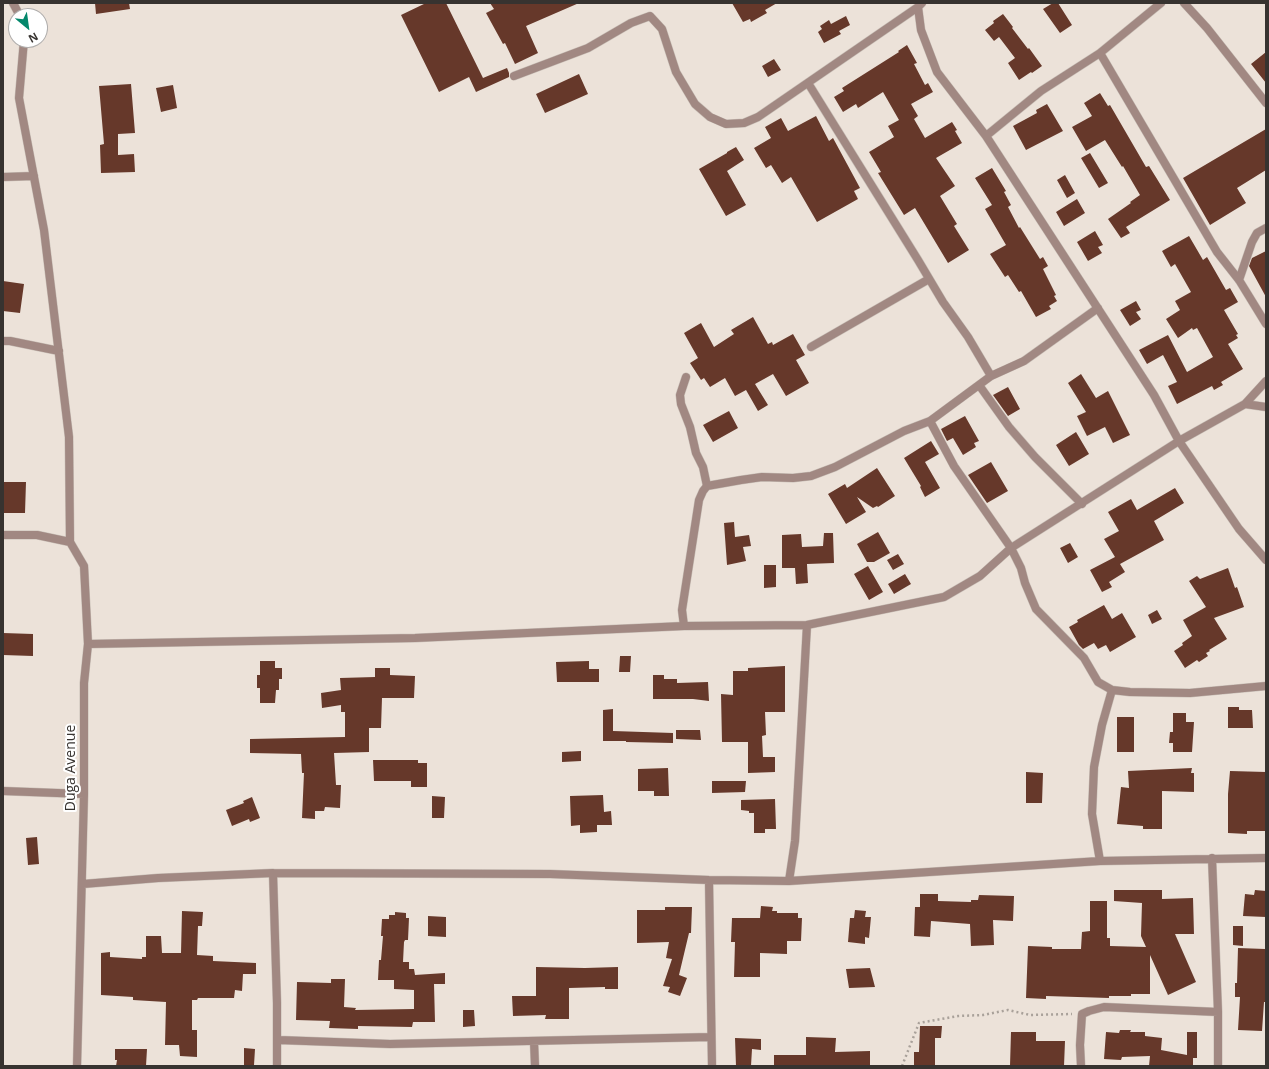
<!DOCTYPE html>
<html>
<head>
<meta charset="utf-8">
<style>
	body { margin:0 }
	#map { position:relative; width:1269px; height:1069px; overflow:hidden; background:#ece2d9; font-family:"Open Sans",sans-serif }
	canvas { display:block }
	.frame { position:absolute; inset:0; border:4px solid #373330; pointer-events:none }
	.north { position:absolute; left:8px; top:8px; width:40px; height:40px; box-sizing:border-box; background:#fff; border:1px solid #afadac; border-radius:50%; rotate:151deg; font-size:11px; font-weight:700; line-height:16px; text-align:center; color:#373330 }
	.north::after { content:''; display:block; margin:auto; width:14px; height:18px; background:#04886c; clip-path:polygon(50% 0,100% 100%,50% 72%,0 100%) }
</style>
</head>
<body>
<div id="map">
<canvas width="1269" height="1069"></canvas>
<div class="frame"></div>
<div class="north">N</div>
</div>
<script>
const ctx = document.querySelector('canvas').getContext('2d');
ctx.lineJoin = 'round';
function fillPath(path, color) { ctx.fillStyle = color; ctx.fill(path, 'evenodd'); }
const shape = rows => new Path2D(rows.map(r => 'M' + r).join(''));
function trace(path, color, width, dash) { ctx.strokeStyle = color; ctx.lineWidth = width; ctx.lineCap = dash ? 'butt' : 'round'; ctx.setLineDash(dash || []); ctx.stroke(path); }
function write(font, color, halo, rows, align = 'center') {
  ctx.font = font + ' "Open Sans",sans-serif'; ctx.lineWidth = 4; ctx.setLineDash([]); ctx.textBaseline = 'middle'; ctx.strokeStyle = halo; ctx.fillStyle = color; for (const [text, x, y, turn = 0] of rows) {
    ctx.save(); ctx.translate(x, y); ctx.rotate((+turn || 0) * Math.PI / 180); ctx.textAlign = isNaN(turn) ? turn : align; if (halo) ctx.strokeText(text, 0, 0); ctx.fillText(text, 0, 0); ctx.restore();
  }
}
const building = shape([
	[95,3,129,3,130,9,96,14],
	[426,3,446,3,483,78,507,68,509,73,509,77,476,92,469,77,439,92,401,15],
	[490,3,579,3,526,26,538,53,515,64,505,43,503,44,486,13,494,9],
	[732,3,777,3,765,10,767,13,751,22,750,19,743,22],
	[1053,3,1058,3,1072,25,1060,33,1043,9],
	[1003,14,1013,27,1012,28,1028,49,1029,48,1042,66,1032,73,1031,72,1019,80,1008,63,1015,58,999,37,994,41,985,30,994,23,993,21],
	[846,16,850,25,839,31,841,34,824,43,818,32,822,29,820,26,829,20,831,24],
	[907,45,917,63,914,64,925,85,928,83,933,92,911,104,918,116,914,119,925,138,952,122,957,130,955,131,962,143,936,158,955,186,940,196,957,224,954,226,969,250,948,263,915,208,904,215,878,173,881,172,869,152,894,137,888,126,899,120,883,92,858,108,856,104,843,112,834,97,844,91,842,88,899,52,898,51],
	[1266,52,1266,83,1251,64],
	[774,59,781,70,768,77,762,66],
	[579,74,588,94,545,113,536,94],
	[131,84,135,133,118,134,118,155,134,154,135,172,101,173,100,145,104,144,99,86],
	[173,85,177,108,161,112,156,88],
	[1100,93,1108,106,1110,105,1146,167,1149,166,1170,200,1126,227,1130,233,1121,238,1108,219,1131,203,1130,202,1140,195,1123,166,1122,167,1105,140,1086,151,1072,127,1092,116,1084,103],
	[1047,104,1063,131,1026,150,1013,126,1037,113,1036,110],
	[816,116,829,141,833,138,860,188,854,191,858,199,817,222,791,177,782,183,771,165,766,168,754,148,771,138,765,127,781,118,788,131],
	[1266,129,1266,170,1237,188,1246,203,1210,225,1183,178],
	[736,147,744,160,727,171,746,205,726,216,699,169,727,153,727,152],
	[1090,153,1108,183,1099,188,1081,158],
	[992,168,1006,191,1004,192,1011,205,1008,207,1019,228,1020,227,1040,259,1043,257,1048,266,1043,269,1056,295,1054,296,1057,301,1049,306,1051,309,1036,317,1021,291,1019,292,1008,275,1005,277,990,254,1006,245,985,209,992,205,975,178],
	[1065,175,1075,193,1067,198,1057,180],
	[1077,199,1085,213,1064,226,1056,212],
	[1095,231,1103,245,1098,247,1102,253,1088,261,1077,242],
	[1189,236,1203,260,1207,257,1226,290,1230,288,1238,302,1224,310,1238,334,1236,335,1238,338,1228,344,1243,369,1221,382,1223,385,1214,390,1212,386,1177,404,1168,386,1177,382,1163,355,1147,364,1139,350,1168,335,1187,372,1213,357,1197,328,1193,330,1192,328,1178,338,1166,319,1180,310,1175,301,1191,292,1175,264,1171,267,1162,251],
	[1266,251,1266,297,1249,266,1252,258],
	[3,281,24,284,20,313,3,311],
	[1136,301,1141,310,1136,312,1141,319,1130,326,1120,310],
	[753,317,768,344,772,342,773,345,793,334,805,355,796,360,809,383,786,396,773,374,755,384,768,405,758,411,746,390,735,396,725,378,710,387,704,378,701,380,690,363,698,358,684,333,701,323,714,347,734,334,731,330],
	[1081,374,1096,398,1108,391,1130,435,1113,443,1105,427,1087,436,1077,416,1086,412,1068,383],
	[1008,387,1020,409,1008,416,993,395],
	[729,411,738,428,713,442,703,425],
	[965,416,979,441,974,443,976,447,963,455,953,438,947,441,941,429],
	[1076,432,1089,454,1069,466,1056,445],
	[931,441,939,454,925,462,940,488,925,497,920,487,921,486,904,458],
	[991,462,1008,491,987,503,968,475],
	[877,468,895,496,878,507,877,506,873,508,857,497,866,512,846,524,828,494,845,484,847,488],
	[3,482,26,482,25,513,3,513],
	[1175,488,1184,503,1154,521,1164,540,1120,564,1125,572,1109,582,1112,587,1102,592,1090,570,1115,557,1104,539,1119,531,1108,512,1131,499,1137,510],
	[734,522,735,537,749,535,751,546,743,547,746,561,727,565,724,523],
	[878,532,890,553,874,562,867,562,857,544],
	[824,533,833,533,834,563,807,564,808,583,796,584,795,568,782,568,782,535,801,534,802,547,823,546],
	[1070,543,1078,557,1068,563,1060,548],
	[898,554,904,564,893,570,887,560],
	[764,565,776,565,776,587,764,588],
	[868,566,883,592,869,600,854,574],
	[1228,568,1235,588,1237,587,1244,607,1214,618,1227,639,1209,650,1210,651,1206,653,1208,656,1199,662,1197,660,1185,668,1174,651,1183,645,1182,643,1192,636,1183,620,1206,607,1189,581,1197,576,1200,579],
	[905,574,911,584,894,594,888,584],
	[1104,605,1112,619,1122,613,1136,637,1110,652,1106,645,1098,649,1094,643,1083,649,1079,645,1069,627,1078,622,1077,620],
	[1157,610,1162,619,1152,624,1148,615],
	[3,633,33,634,33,656,3,655],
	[620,656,631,656,630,672,619,672],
	[260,661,275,661,275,668,282,668,282,679,279,679,279,690,276,690,275,703,260,703,260,688,257,688,257,675,260,675],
	[589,661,589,669,599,669,599,682,557,682,556,662],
	[785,666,785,712,765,712,766,735,762,736,763,757,775,757,775,772,748,773,748,742,722,742,721,694,733,695,733,671,748,671,748,668],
	[375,668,390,668,390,675,415,676,414,698,382,698,381,728,369,728,369,752,334,753,336,785,341,785,340,808,325,807,324,811,315,811,315,819,302,818,304,773,302,773,301,754,250,753,250,739,345,737,345,712,341,712,341,705,322,708,321,693,341,690,340,678,375,677],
	[653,675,664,675,664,679,677,679,677,683,708,682,709,701,693,699,653,699],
	[1228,707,1239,707,1239,710,1252,710,1253,728,1228,728],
	[613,709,613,731,673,733,673,743,626,742,626,741,603,741,603,710],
	[1173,713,1186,713,1186,722,1194,722,1192,752,1173,752,1173,743,1169,743,1170,732,1173,732],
	[1117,717,1134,717,1134,752,1117,752],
	[676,730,700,730,701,740,676,739],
	[581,751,581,761,562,762,562,752],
	[373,760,418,760,418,763,427,763,427,787,411,787,411,781,374,781],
	[668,768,669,796,654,796,654,791,638,791,638,769],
	[1192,768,1191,773,1194,773,1194,792,1162,791,1162,829,1143,829,1143,826,1117,824,1121,787,1129,788,1128,771],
	[1230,771,1266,772,1266,831,1247,831,1247,834,1228,833,1228,794],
	[1026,772,1043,773,1042,803,1026,803],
	[712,781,746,781,745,792,712,793],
	[603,795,604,812,611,811,612,825,597,825,597,832,580,833,580,825,571,826,570,796],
	[432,796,445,797,444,818,432,818],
	[252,797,260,818,250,822,249,819,232,826,226,810,244,803,243,801],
	[775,799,776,829,765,829,765,833,754,833,754,813,749,813,749,811,741,810,741,800],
	[37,837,39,864,28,865,26,838],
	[1114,890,1162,890,1162,899,1193,898,1194,934,1175,934,1196,982,1168,995,1150,955,1150,994,1131,994,1131,996,1109,996,1109,998,1046,996,1046,999,1026,998,1028,946,1052,947,1052,949,1081,949,1082,932,1090,931,1090,901,1107,901,1107,938,1110,938,1110,946,1146,947,1141,936,1142,903,1114,901],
	[1255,890,1266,891,1266,917,1243,916,1245,894,1254,895],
	[920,894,938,894,938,901,971,902,971,900,978,900,979,895,1014,896,1013,921,993,920,994,945,971,946,970,924,931,921,930,937,914,936,915,907,920,907],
	[761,906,773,907,772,911,777,911,777,913,798,913,798,918,802,918,801,941,787,941,787,954,760,953,760,977,734,977,735,942,731,942,732,918,760,918],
	[665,907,692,907,691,933,689,933,679,975,687,978,680,996,668,992,670,987,663,986,672,959,666,958,669,942,637,943,637,910,665,910],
	[855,910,866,911,865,917,871,917,869,938,865,937,865,944,848,942,850,918,854,918],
	[182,911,203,912,202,926,198,926,197,955,213,956,213,961,256,963,256,974,243,974,242,991,235,990,234,998,198,998,197,1000,192,1000,192,1030,197,1030,197,1057,180,1056,179,1045,165,1045,166,1002,133,1000,133,997,101,995,101,953,110,952,110,957,142,959,142,957,146,957,146,936,161,936,162,953,181,953],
	[395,912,406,913,406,918,409,918,408,940,405,940,404,942,403,962,409,962,409,969,414,969,415,975,445,973,445,984,434,984,435,1022,413,1022,412,1027,358,1026,358,1029,329,1028,330,1021,296,1020,297,982,331,983,331,979,345,979,344,1007,356,1008,355,1010,414,1009,414,990,394,989,394,980,378,980,379,960,381,960,383,936,381,936,382,919,389,919,389,915,395,915],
	[428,916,446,917,446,937,428,936],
	[1233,926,1243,926,1243,946,1233,945],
	[1238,948,1265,949,1266,1002,1264,1002,1262,1031,1238,1030,1240,997,1235,997,1235,983,1237,983],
	[536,967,585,968,618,967,618,989,605,989,605,987,569,988,569,1019,545,1019,546,1015,513,1016,512,996,536,996],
	[870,968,875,987,849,988,846,969],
	[463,1010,474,1010,475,1026,463,1027],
	[920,1026,942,1026,941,1038,935,1038,935,1066,914,1066,914,1052,919,1052],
	[1120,1030,1131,1030,1130,1032,1145,1032,1145,1036,1162,1038,1161,1050,1187,1055,1187,1032,1197,1032,1197,1058,1193,1058,1193,1066,1149,1066,1150,1056,1122,1057,1121,1060,1104,1059,1106,1032,1119,1033],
	[1011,1032,1036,1032,1036,1041,1065,1041,1064,1066,1010,1066],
	[806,1037,836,1038,835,1052,870,1051,870,1066,774,1066,774,1055,806,1055],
	[735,1038,761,1039,761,1050,752,1049,751,1066,736,1066],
	[244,1048,255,1049,254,1065,244,1065],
	[115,1049,147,1049,146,1066,116,1066,117,1060,115,1060]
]);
const path = shape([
	[902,1066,919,1023,958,1016,983,1015,1008,1010,1030,1015,1072,1014]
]);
const minor = shape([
	[13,3,20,16],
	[1184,3,1207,28,1266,103],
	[24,40,19,98,44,230,69,437,70,542],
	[1100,53,1217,252,1239,280,1266,324],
	[514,76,588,48,631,23,650,16,662,29,676,72,695,104,710,117,726,124,744,123,758,117,918,7],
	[808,83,918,260,943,302,968,337,991,376],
	[986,136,1041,91,1100,53,1161,3],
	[3,177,34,176],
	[1239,280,1252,242,1257,233,1266,228],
	[3,341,10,341,59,351],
	[811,347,929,279],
	[686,377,680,395,681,404,690,427,696,453,703,467,707,486],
	[979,385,1009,427,1035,457,1082,504],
	[1245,404,1266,381],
	[1266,407,1245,404,1179,441,1239,529,1266,560],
	[930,421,954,466,1011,548,1021,568,1025,583,1036,609,1084,658,1098,682,1112,690,1130,692,1190,693,1266,686],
	[3,535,37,535,70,542,84,566,88,644,84,683,84,794,77,1066],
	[684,626,682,610,699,500,703,491,707,486,741,480,762,477,793,478,811,476,835,467,904,431,930,421,991,376,1024,361,1098,308],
	[88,644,415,638,684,626,807,625],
	[3,791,84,794],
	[1212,858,1218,1012,1218,1066],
	[1100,861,1092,814,1094,767,1102,725,1112,690],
	[273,873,277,1003,277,1066],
	[709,880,712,1066],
	[789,881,795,841,807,625,944,597,980,576,1011,548,1179,441,1154,395,986,136,937,72,921,30,918,7,922,3],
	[83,884,158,878,273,873,550,874,709,880,789,881,1100,861,1266,858],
	[278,1040,390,1044,711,1037],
	[534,1041,535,1066],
	[1081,1066,1080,1045,1082,1014,1089,1011,1104,1007,1218,1012]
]);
const streetNames = [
	["Duga Avenue",71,768,-90]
];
fillPath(building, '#66382a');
trace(minor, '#c8bfb7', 9);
trace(path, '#a9a19a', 2.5, [2, 3]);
trace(minor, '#a18882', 8);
write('14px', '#373330', '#fff', streetNames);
</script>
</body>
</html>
